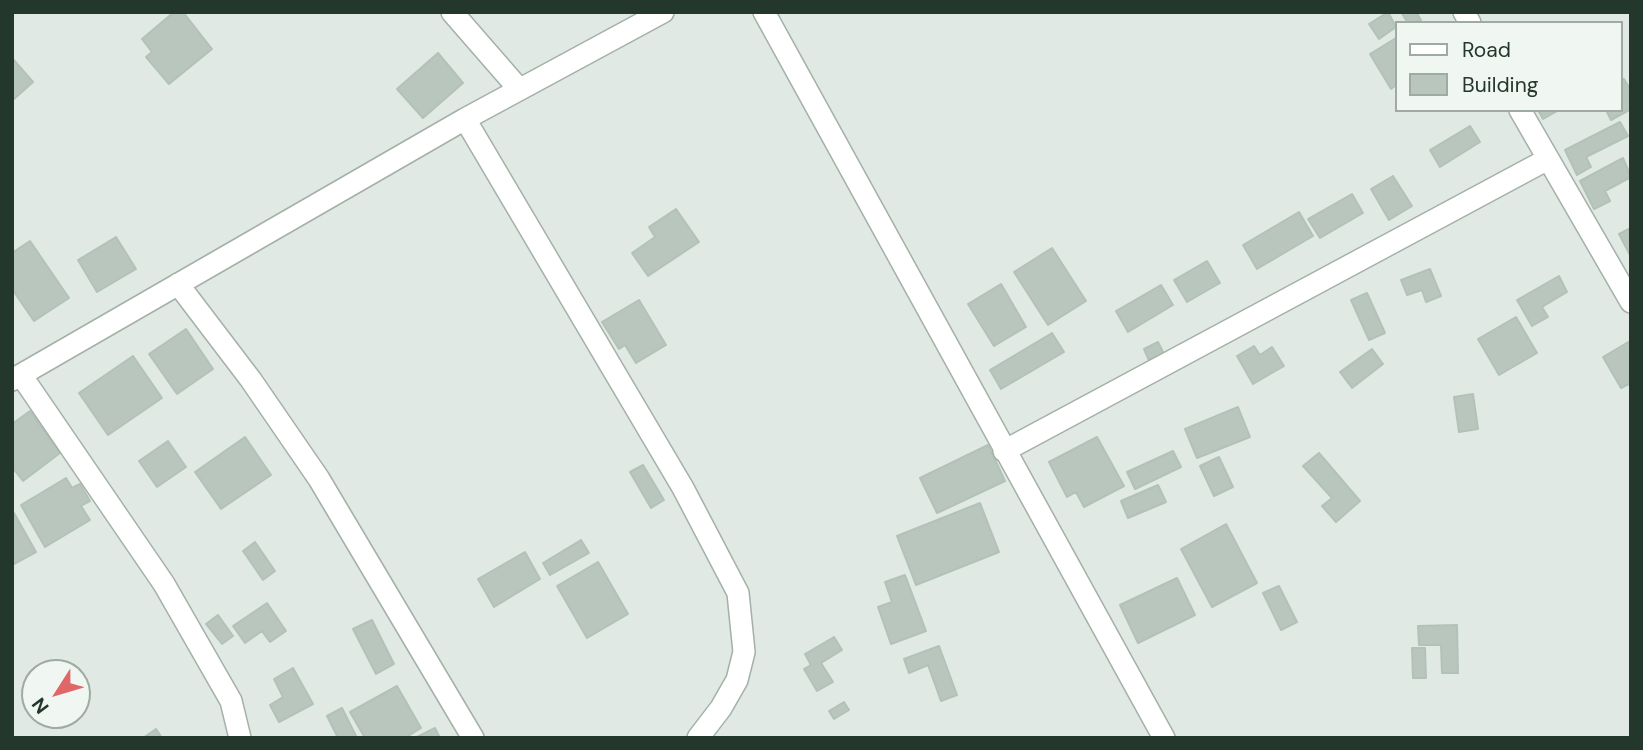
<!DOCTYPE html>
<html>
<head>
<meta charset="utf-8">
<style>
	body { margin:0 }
	#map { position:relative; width:1643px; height:750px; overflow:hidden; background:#e0e9e3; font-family:"DM Sans",sans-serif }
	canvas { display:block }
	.frame { position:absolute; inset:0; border:14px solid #23372c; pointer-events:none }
	.legend { position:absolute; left:1395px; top:21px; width:228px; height:91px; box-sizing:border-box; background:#f0f6f1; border:2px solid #9eaaa2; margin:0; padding:9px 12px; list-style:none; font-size:21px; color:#23372c }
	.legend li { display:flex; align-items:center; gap:14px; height:35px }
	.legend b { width:35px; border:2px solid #9eaaa2 }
	.north { position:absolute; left:21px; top:659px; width:70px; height:70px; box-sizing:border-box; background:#f0f6f1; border:2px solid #9eaaa2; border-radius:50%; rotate:233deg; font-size:19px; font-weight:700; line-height:28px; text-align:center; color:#23372c }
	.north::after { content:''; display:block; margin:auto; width:24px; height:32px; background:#e16668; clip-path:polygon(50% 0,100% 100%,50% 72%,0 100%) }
</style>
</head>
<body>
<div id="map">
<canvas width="1643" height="750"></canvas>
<div class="frame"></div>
<ul class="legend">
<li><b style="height:9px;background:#fff"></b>Road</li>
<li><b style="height:19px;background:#b9c6be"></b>Building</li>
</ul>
<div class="north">N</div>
</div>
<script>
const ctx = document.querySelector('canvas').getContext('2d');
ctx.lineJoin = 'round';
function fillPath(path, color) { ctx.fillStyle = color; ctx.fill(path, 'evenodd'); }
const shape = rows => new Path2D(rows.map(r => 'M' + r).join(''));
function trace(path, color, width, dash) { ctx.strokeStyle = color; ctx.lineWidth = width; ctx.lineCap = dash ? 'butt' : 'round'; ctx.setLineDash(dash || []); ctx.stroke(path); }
const building = shape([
	[174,12,183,12,212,49,169,84,146,57,152,52,142,39,174,12],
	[1388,12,1396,27,1379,39,1369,24,1388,12],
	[1401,12,1416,12,1421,20,1408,23,1401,12],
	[1396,38,1396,85,1391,89,1370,54,1396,38],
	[438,53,463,83,423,118,397,89,438,53],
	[12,58,33,82,14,99,12,97,12,58],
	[1624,79,1631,91,1631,109,1611,120,1606,110,1620,110,1620,81,1624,79],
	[1538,110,1559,110,1543,119,1538,110],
	[1620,122,1628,136,1586,157,1591,167,1577,175,1565,150,1620,122],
	[1470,126,1480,142,1440,167,1430,150,1470,126],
	[1623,158,1631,177,1605,191,1610,201,1594,209,1580,181,1623,158],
	[1393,176,1412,206,1389,220,1371,189,1393,176],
	[1352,194,1363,213,1320,238,1308,219,1352,194],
	[676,209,699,242,648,276,632,253,655,237,649,227,676,209],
	[1299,212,1313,236,1257,269,1243,245,1299,212],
	[1631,228,1631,257,1619,234,1631,228],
	[116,237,136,269,97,292,78,260,116,237],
	[30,241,69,298,34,321,12,289,12,253,30,241],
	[1052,248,1086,301,1048,325,1014,272,1052,248],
	[1207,261,1220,283,1187,302,1174,280,1207,261],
	[1430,269,1441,296,1426,302,1422,290,1407,295,1401,280,1430,269],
	[1559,276,1567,292,1542,307,1548,317,1532,326,1517,300,1559,276],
	[1001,284,1026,327,994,346,968,304,1001,284],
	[1161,285,1173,305,1128,332,1116,311,1161,285],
	[1367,293,1385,333,1369,340,1351,300,1367,293],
	[639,300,666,345,636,363,625,345,619,349,602,322,639,300],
	[1516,317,1537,353,1499,375,1478,339,1516,317],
	[186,329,213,369,177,394,149,354,186,329],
	[1052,333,1064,352,1001,389,990,370,1052,333],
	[1630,341,1631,383,1621,388,1603,357,1630,341],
	[1158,342,1165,356,1150,363,1144,349,1158,342],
	[1254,346,1260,355,1272,347,1284,366,1253,384,1237,356,1254,346],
	[1372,349,1383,364,1352,388,1340,372,1372,349],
	[133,356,162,398,108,435,79,393,133,356],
	[1473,394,1478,429,1459,432,1454,397,1473,394],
	[1238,407,1250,437,1197,458,1185,429,1238,407],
	[30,411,60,453,23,481,12,467,12,424,30,411],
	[245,437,271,475,221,509,195,472,245,437],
	[1097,437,1124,486,1084,507,1076,492,1067,497,1049,462,1097,437],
	[168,441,186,467,157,487,139,461,168,441],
	[988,445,1005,481,937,513,920,478,988,445],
	[1173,451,1181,467,1135,489,1127,472,1173,451],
	[1319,453,1360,501,1336,522,1322,506,1332,498,1303,466,1319,453],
	[1219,457,1233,487,1214,496,1200,466,1219,457],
	[643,465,664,500,651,508,630,472,643,465],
	[66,478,72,488,80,484,90,501,81,506,90,520,45,547,21,505,66,478],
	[1158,485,1166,502,1128,518,1121,501,1158,485],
	[980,503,999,552,916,585,897,536,980,503],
	[14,513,36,552,12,565,12,514,14,513],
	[1226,524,1257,583,1212,607,1181,549,1226,524],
	[581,540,589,553,550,575,543,563,581,540],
	[255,542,275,571,263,580,243,551,255,542],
	[525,552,540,579,494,607,478,579,525,552],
	[598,562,628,614,587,638,557,586,598,562],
	[905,575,926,631,891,644,878,607,892,602,885,582,905,575],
	[1177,578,1195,615,1138,643,1120,605,1177,578],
	[1279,586,1297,622,1281,630,1263,593,1279,586],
	[267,603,286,631,270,642,262,631,245,643,233,626,267,603],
	[218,615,233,636,222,644,206,624,218,615],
	[372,620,394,664,376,674,353,629,372,620],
	[1457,625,1458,673,1442,673,1441,645,1419,645,1418,626,1457,625],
	[834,637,842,650,821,663,833,682,817,691,804,669,811,665,805,654,834,637],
	[939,646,957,695,941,701,928,665,909,673,904,659,939,646],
	[1412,648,1425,648,1426,678,1413,678,1412,648],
	[293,668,313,704,279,722,270,705,283,697,274,679,293,668],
	[397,686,421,728,405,738,365,738,350,712,397,686],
	[844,702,849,710,834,719,829,711,844,702],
	[342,708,357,738,338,738,327,716,342,708],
	[435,728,440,738,417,737,435,728],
	[156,729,162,738,143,738,156,729]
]);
const minor = shape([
	[452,12,519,89],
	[764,12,1164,738],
	[1464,12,1470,23],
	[1520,110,1631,302],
	[465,119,683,488,738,593,744,652,737,680,721,708,698,738],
	[178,284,251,380,319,479,473,738],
	[21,375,164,584,231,701,240,738],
	[12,380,465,119,663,12],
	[1004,451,1548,159]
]);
fillPath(building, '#b9c6be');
trace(building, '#b3c2b8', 2);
trace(minor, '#a4b0a8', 24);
trace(minor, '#fff', 21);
</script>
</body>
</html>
